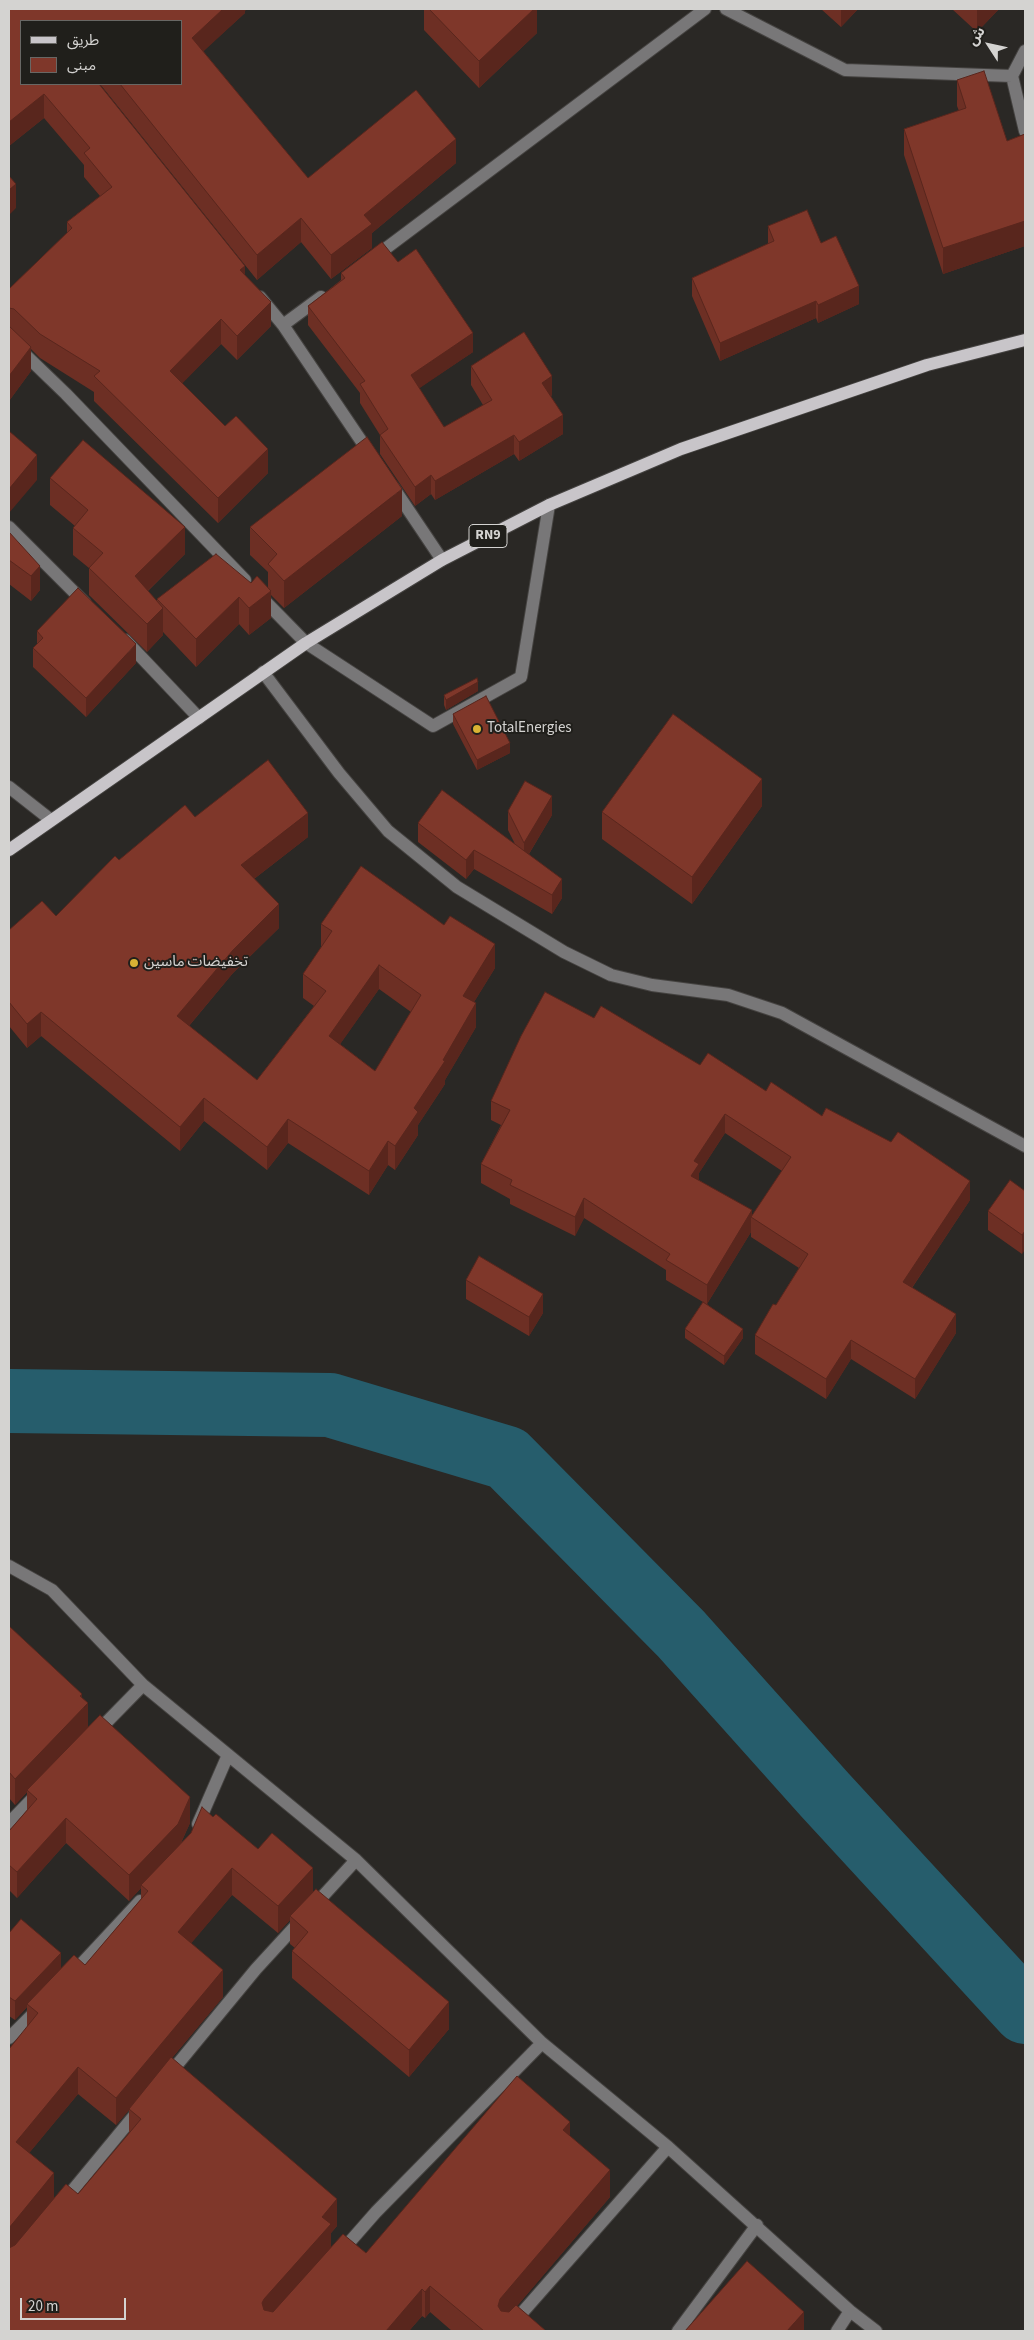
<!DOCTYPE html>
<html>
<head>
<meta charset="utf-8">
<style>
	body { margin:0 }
	#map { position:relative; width:1034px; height:2340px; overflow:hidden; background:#2a2825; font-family:"Source Sans 3","Noto Sans Arabic",sans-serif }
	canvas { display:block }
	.frame { position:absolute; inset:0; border:10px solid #d4d3d1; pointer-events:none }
	.legend { position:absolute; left:20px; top:20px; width:162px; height:65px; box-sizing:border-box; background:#201f1b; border:1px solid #686764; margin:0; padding:6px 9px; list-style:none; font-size:15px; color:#d4d3d1 }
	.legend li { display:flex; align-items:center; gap:10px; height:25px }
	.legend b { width:25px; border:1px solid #686764 }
	.north { position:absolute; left:964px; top:20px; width:50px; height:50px; -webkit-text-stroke:4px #201f1b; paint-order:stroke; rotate:305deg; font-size:14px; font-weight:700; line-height:20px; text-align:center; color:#d4d3d1 }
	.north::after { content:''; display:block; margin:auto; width:18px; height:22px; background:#d4d3d1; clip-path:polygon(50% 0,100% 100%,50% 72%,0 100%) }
	.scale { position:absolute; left:20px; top:2298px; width:106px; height:22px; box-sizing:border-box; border:2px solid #d4d3d1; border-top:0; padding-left:6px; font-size:15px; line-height:18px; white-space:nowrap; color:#d4d3d1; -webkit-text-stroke:4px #201f1b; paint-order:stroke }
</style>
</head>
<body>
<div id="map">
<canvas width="1034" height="2340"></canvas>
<div class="frame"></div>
<ul class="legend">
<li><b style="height:6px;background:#c8c5c9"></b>طريق</li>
<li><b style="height:14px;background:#7f372a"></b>مبنى</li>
</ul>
<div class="north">ش</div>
<div class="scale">20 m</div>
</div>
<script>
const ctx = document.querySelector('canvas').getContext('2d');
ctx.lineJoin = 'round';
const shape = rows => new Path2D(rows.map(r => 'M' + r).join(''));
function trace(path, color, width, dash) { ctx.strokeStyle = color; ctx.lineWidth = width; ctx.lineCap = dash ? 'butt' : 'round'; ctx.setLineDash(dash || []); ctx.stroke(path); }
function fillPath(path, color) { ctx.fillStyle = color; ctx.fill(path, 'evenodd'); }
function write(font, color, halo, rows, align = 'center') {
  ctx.font = font + ' "Source Sans 3","Noto Sans Arabic",sans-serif'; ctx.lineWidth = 4; ctx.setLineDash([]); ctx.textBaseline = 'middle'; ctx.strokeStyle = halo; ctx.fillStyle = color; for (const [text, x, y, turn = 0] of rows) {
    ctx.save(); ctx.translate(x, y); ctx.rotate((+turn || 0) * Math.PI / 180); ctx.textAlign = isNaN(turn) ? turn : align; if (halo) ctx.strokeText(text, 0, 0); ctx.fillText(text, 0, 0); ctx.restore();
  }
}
const river = shape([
	[9,1401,330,1405,507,1458,681,1634,825,1795,1025,2012]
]);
const minor = shape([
	[726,9,845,70,1012,76],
	[1025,51,1012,76,1025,131],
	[373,258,705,9],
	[260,297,283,325,370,454],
	[283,325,321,297],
	[9,339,66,394,245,580],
	[393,487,442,560],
	[9,527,85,603],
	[259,595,306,643,433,726,521,677,549,505],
	[125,640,199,718],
	[263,672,339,773,388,831,457,887,564,952,611,975,652,985,728,995,782,1013,1025,1146],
	[9,787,51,820],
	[9,1566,52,1590,143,1685,356,1860,542,2043,668,2147,850,2311,876,2331],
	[96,1733,143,1685],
	[9,1823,38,1793],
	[198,1824,228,1755],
	[72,1974,140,1901],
	[9,2038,39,2008],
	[167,2077,256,1969,356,1860],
	[63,2202,138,2111],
	[340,2253,376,2212,542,2043],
	[506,2331,668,2147],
	[678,2331,757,2225],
	[837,2331,850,2311]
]);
const major = shape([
	[9,850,306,643,442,560,549,505,681,449,927,365,1025,340]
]);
const wall = shape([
	[9,9,245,11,245,13,203,51,308,178,456,163,372,233,372,248,331,279,301,242,257,280,100,84,181,84,21,21,99,84,245,275,271,326,237,360,221,344,182,383,268,473,218,523,94,401,94,392,40,358,31,349,31,371,9,401,9,289,67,233,67,222,100,196,84,177,84,165,44,118,9,146],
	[424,9,537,9,537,33,479,88,424,30],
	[821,9,858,9,841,27],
	[952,9,999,9,977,32],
	[957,80,1007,141,1025,134,1025,246,943,274,904,155,904,129,959,111,957,106],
	[768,226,821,243,859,304,818,323,816,318,720,361,692,296,692,278,768,244],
	[341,273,473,352,419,388,444,427,483,405,471,385,471,366,552,395,551,396,563,434,519,461,514,454,435,500,431,494,415,506,380,454,380,435,360,403,360,393,308,325,308,306,341,280],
	[50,478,185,554,148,591,157,602,157,599,251,583,268,588,268,572,250,555,250,527,402,516,284,608,271,595,271,618,249,635,239,624,196,667,163,632,163,635,147,652,89,595,89,568,73,555,73,528,75,526,50,505],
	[9,532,40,590,31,601,9,584],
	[37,631,136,663,86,717,33,667,33,648,37,644],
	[478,691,446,710,444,705,444,695],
	[453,714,510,753,477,770,453,724],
	[762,806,692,904,602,839,602,812],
	[508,811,552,815,529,854,562,898,552,914,474,869,466,879,418,842,418,823,515,844,508,830],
	[195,817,308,837,254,879,279,928,233,973,189,1026,257,1080,314,1006,303,998,303,974,321,948,321,924,495,968,474,1002,476,1027,445,1080,445,1084,418,1125,418,1135,395,1170,388,1165,369,1195,288,1143,267,1170,204,1121,180,1151,41,1036,27,1048,9,1026,9,930,56,916,119,860],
	[379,989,411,1012,375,1071,340,1044],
	[594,1018,700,1065,766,1091,822,1116,970,1200,912,1288,956,1333,915,1399,851,1359,826,1399,755,1354,755,1335,776,1305,799,1268,751,1237,751,1232,707,1304,743,1338,724,1365,685,1338,685,1329,703,1302,666,1280,666,1270,584,1218,575,1236,510,1204,510,1199,481,1183,481,1164,501,1125,491,1120,491,1101],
	[725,1133,782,1171,752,1216,699,1180,699,1173],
	[1025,1191,1022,1254,988,1230,988,1211],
	[466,1280,543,1313,529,1336,466,1299],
	[9,1626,82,1698,88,1727,190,1823,181,1843,213,1817,258,1849,313,1892,449,2029,409,2077,292,1978,292,1951,295,1948,290,1944,290,1920,278,1933,232,1895,191,1943,223,1997,172,2058,337,2226,331,2233,331,2248,366,2253,570,2136,610,2197,517,2306,546,2331,452,2331,430,2312,425,2318,422,2316,409,2331,9,2331,27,2027,27,2007,15,2020,9,2016,9,1933,61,1968,85,1965,141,1899,141,1888,129,1901,66,1843,17,1898,9,1890,9,1831,27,1810,27,1792,15,1805,9,1798],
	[78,2094,116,2125,129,2110,129,2134,78,2194,54,2199,29,2153]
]);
const shadedWall = shape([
	[223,9,247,9,245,11,245,13,192,62,192,38],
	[534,9,537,9,537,33,479,88,479,61],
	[841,9,858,9,841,27],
	[977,9,999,9,977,32],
	[44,94,44,118,9,146,9,122],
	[456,139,456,163,372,233,372,248,331,279,331,255,364,215],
	[16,184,16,208,9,215,9,190],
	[301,218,301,242,257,280,257,255],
	[1025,221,1025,246,943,274,943,248],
	[245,266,245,290,240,270],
	[859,286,859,304,818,323,818,305],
	[816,301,816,318,720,361,720,343],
	[271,302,271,326,237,360,237,336],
	[221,319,221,344,170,396,170,371],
	[473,333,473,352,411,394,411,375],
	[31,347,31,371,9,401,9,376],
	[552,376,552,395,542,401,542,383],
	[563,415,563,434,519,461,519,442],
	[514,435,514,454,435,500,435,481],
	[268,449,268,473,218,523,218,498],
	[37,455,37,480,9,513,9,489],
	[431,475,431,494,415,506,415,487],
	[402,489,402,516,284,608,284,581],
	[185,527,185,554,135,603,135,576],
	[40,566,40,590,31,601,31,576],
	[271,591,271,618,249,635,249,608],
	[239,597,239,624,196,667,196,639],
	[163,608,163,635,147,652,147,624],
	[136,644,136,663,86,717,86,698],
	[478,682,478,691,446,710,446,700],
	[510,743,510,753,477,770,477,760],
	[762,779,762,806,692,904,692,877],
	[552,796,552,815,524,862,524,843],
	[308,813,308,837,241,889,241,865],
	[474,850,474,869,466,879,466,860],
	[562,879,562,898,552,914,552,895],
	[279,904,279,928,233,973,177,1040,177,1016,233,950],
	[495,944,495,968,463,1020,463,996],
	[379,965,379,989,329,1060,329,1036],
	[476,1003,476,1027,445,1080,445,1084,418,1125,418,1135,395,1170,395,1146,414,1108],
	[41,1012,41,1036,27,1048,27,1024],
	[204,1098,204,1121,180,1151,180,1127],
	[725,1114,725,1133,699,1173,699,1184,691,1176,694,1161],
	[288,1119,288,1143,267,1170,267,1147],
	[388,1141,388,1165,369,1195,369,1171],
	[970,1181,970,1200,903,1301,903,1282],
	[584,1198,584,1218,575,1236,575,1217],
	[752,1210,752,1218,751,1217,751,1232,707,1304,707,1285],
	[1025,1231,1025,1250,1022,1254,1022,1235],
	[543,1294,543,1313,529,1336,529,1317],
	[956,1314,956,1333,915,1399,915,1379],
	[743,1329,743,1338,724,1365,724,1356],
	[851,1340,851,1359,826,1399,826,1379],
	[82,1694,82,1710,88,1703,88,1730,27,1790,27,1792,15,1805,15,1779],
	[190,1797,190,1823,178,1849,141,1885,141,1888,129,1901,129,1875],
	[66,1818,66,1843,17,1898,17,1872],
	[232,1868,232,1895,178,1959,178,1932],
	[313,1868,313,1894,290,1916,290,1920,278,1933,278,1906],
	[61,1953,61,1972,27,2004,27,2007,15,2020,15,2001],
	[223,1970,223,1997,129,2109,129,2110,116,2125,116,2098],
	[449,2002,449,2029,409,2077,409,2050],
	[78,2067,78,2094,16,2169,16,2142],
	[570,2122,570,2148,563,2130],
	[610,2170,610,2197,500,2326,498,2306,500,2299],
	[54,2173,54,2200,9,2255,9,2228],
	[337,2199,337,2226,331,2233,331,2250,264,2326,262,2303,264,2299,322,2217],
	[430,2286,430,2312,425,2318,425,2292],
	[422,2289,422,2316,409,2331,386,2331],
	[804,2312,804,2331,787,2331]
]);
const building = shape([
	[9,9,223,9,192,38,308,178,416,90,456,139,364,215,372,224,331,255,301,218,257,255,120,84,181,84,181,21,21,21,21,84,99,84,245,266,240,270,271,302,237,336,221,319,170,371,225,426,236,416,268,449,218,498,94,376,100,371,40,334,14,309,9,308,9,289,72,228,67,222,112,187,84,153,90,148,44,94,9,122,9,9],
	[429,9,534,9,479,61,429,9],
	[984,71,1007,141,1025,134,1025,221,943,248,904,129,966,108,957,80,984,71],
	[9,176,16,184,9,190,9,176],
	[807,210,821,243,836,236,859,286,818,305,816,301,720,343,692,278,774,241,768,226,807,210],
	[382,242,398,262,416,249,473,333,411,375,444,427,492,400,471,366,524,332,552,376,542,383,563,415,519,442,514,435,435,481,431,475,415,487,380,435,388,429,360,384,365,381,308,306,345,278,341,273,382,242],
	[9,326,31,347,9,376,9,326],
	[9,431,37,455,9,489,9,431],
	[367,437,402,489,284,581,268,564,277,554,250,527,367,437],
	[83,440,185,527,135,576,163,608,147,624,89,568,103,553,73,528,88,510,50,478,83,440],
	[9,532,40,566,31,576,9,560,9,532],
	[216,554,251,583,257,576,271,591,249,608,239,597,196,639,157,599,216,554],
	[78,588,136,644,86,698,33,648,43,638,37,631,78,588],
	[477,678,478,682,446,700,444,695,477,678],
	[486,696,510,743,477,760,453,714,486,696],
	[673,714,762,779,692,877,602,812,673,714],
	[268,760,308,813,241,865,279,904,233,950,177,1016,257,1080,326,991,303,974,332,931,321,924,361,866,444,925,450,916,495,944,463,996,476,1003,443,1060,445,1061,414,1108,418,1112,395,1146,388,1141,369,1171,288,1119,267,1147,204,1098,180,1127,41,1012,27,1024,9,1002,9,930,42,901,56,916,115,856,119,860,185,805,195,817,268,760],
	[379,965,421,995,375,1071,329,1036,379,965],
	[525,781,552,796,524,843,508,811,525,781],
	[442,790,562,879,552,895,474,850,466,860,418,823,442,790],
	[545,992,594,1018,601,1006,700,1065,708,1053,766,1091,771,1082,822,1116,826,1108,891,1142,898,1132,970,1181,903,1282,956,1314,915,1379,851,1340,826,1379,755,1335,773,1304,776,1305,808,1254,751,1217,791,1157,725,1114,694,1161,699,1164,691,1176,752,1210,707,1285,666,1260,670,1254,584,1198,575,1217,510,1185,512,1180,481,1164,510,1110,491,1101,521,1036,545,992],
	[1010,1180,1025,1191,1025,1231,1022,1235,988,1211,1010,1180],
	[479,1256,543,1294,529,1317,466,1280,479,1256],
	[703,1302,743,1329,724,1356,685,1329,703,1302],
	[9,1626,82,1694,80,1696,88,1703,15,1779,9,1772,9,1626],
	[100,1715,190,1797,178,1824,129,1875,66,1818,17,1872,9,1865,9,1831,37,1799,27,1790,100,1715],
	[202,1807,213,1817,216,1814,258,1849,272,1833,313,1868,278,1906,232,1868,178,1932,223,1970,116,2098,78,2067,16,2142,54,2173,9,2228,9,2049,38,2013,27,2004,74,1955,85,1965,148,1891,141,1885,191,1833,202,1807],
	[316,1889,449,2002,409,2050,292,1951,308,1932,290,1916,316,1889],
	[21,1919,61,1953,15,2001,9,1997,9,1933,21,1919],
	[171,2057,337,2199,322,2217,331,2224,264,2299,262,2303,264,2310,273,2312,343,2234,366,2253,517,2076,570,2122,563,2130,610,2170,500,2299,498,2306,501,2311,509,2312,516,2305,546,2331,484,2331,430,2286,425,2292,422,2289,386,2331,9,2331,9,2248,15,2245,66,2184,78,2194,141,2119,129,2109,171,2057],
	[747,2261,804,2312,787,2331,685,2331,747,2261]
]);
const markers = [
	[477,729,5,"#d9b334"],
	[134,963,5,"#d9b334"]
];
const shields = [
	[488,536,38]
];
const shieldNames = [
	["RN9",488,536]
];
const poiNames = [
	["TotalEnergies",487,729],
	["تخفيضات ماسين",144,963]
];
trace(river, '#265d6c', 64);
trace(minor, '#454341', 14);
trace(major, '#454341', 14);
trace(minor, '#787778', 12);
trace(major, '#c8c5c9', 12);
fillPath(wall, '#6d2f24');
fillPath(shadedWall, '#59261d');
fillPath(building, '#7f372a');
trace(building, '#59261d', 1);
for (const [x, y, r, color] of markers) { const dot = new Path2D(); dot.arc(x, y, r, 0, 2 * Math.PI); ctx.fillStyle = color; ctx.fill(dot); trace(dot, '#201f1b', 2); }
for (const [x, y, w] of shields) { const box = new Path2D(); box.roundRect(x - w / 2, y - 11.5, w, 23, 4); ctx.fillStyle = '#201f1b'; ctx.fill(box); trace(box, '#d4d3d1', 1); }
write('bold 14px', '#d4d3d1', null, shieldNames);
write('15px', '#d4d3d1', '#201f1b', poiNames, 'left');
</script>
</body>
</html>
